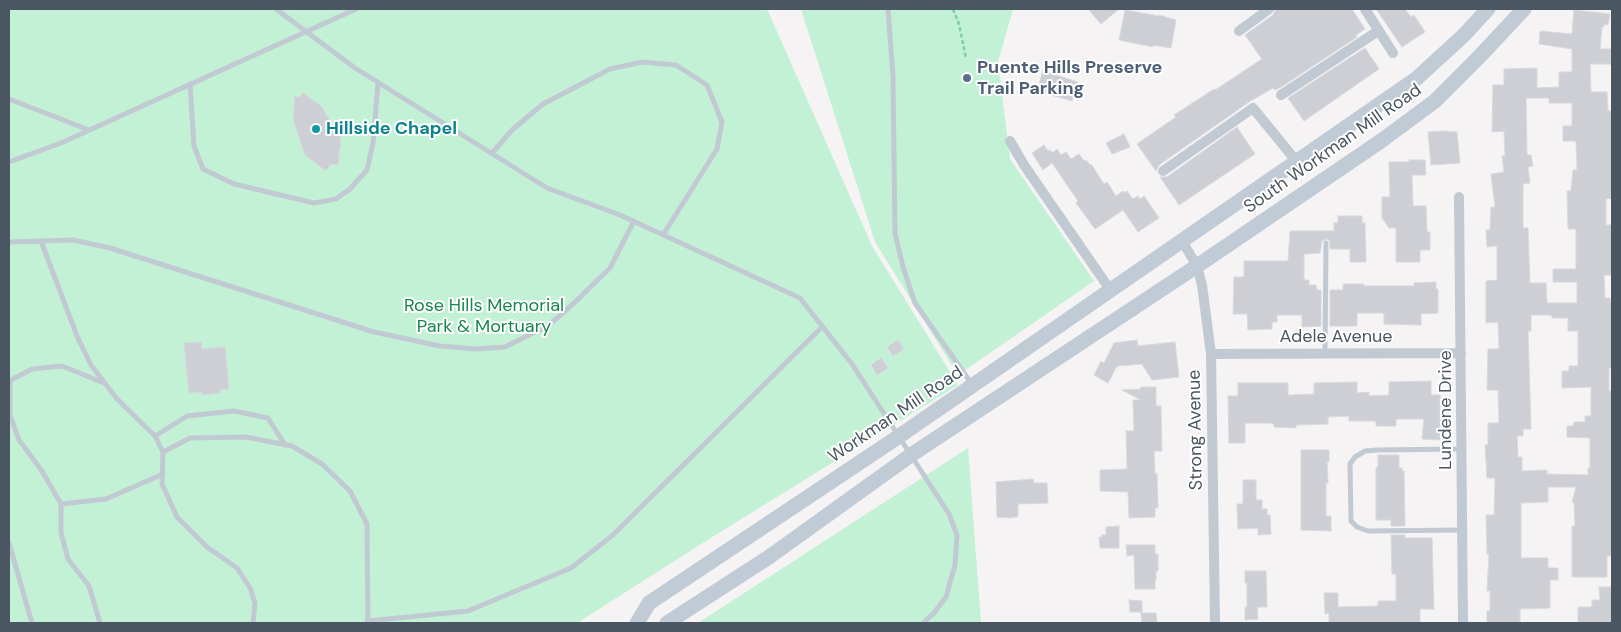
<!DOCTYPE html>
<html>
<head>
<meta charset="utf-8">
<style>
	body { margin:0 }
	#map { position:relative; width:1621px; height:632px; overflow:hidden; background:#f5f3f3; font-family:"DM Sans",sans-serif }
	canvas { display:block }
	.frame { position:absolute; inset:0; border:10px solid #4a5661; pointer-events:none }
</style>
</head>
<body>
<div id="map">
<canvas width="1621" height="632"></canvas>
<div class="frame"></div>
</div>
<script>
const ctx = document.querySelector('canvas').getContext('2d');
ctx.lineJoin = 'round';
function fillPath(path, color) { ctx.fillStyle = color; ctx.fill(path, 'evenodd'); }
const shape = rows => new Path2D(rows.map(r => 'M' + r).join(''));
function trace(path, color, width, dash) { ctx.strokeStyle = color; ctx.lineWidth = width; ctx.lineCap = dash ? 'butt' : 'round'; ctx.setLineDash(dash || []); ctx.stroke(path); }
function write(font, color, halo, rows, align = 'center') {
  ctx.font = font + ' "DM Sans",sans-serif'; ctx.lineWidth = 4; ctx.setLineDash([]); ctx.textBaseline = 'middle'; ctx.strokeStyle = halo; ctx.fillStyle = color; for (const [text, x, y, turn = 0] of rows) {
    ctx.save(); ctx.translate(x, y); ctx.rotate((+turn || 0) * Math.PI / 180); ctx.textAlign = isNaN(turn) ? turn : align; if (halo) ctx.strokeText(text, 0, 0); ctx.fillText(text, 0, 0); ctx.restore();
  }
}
const green = shape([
	[9,9,767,9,872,246,958,385,709,539,577,623,9,623],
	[801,9,1013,9,998,62,1010,159,1094,281,958,375,875,242],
	[968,448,981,623,698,623]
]);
const building = shape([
	[1088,9,1119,9,1101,24,1088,9],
	[1276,9,1352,9,1365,29,1356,35,1357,37,1281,87,1275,90,1273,88,1249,102,1159,165,1156,171,1137,144,1176,117,1174,115,1214,89,1215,90,1262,59,1245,35,1273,15,1276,9],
	[1376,9,1405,9,1411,17,1414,15,1425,32,1402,47,1376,9],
	[1125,10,1159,16,1159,15,1176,20,1171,48,1153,45,1153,47,1119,40,1125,10],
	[1574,10,1610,14,1608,25,1604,24,1604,27,1602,27,1600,49,1611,49,1611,64,1590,64,1591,92,1607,92,1608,111,1611,111,1612,126,1612,198,1606,199,1606,225,1612,225,1612,275,1604,275,1605,298,1610,298,1610,301,1612,301,1612,368,1609,368,1609,391,1612,391,1612,556,1607,556,1607,577,1572,577,1572,526,1575,526,1574,503,1572,502,1576,487,1548,487,1548,502,1521,503,1521,558,1548,558,1548,568,1558,568,1558,580,1550,580,1550,608,1520,609,1520,623,1487,623,1487,611,1490,611,1490,591,1487,591,1489,554,1487,554,1486,515,1494,515,1495,478,1487,478,1485,445,1488,445,1488,423,1499,423,1498,390,1487,390,1488,349,1499,349,1498,322,1486,323,1486,281,1497,280,1497,246,1487,247,1486,230,1490,230,1491,207,1495,207,1491,174,1504,172,1502,156,1505,156,1504,131,1492,132,1493,85,1504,85,1504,69,1537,68,1537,88,1559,87,1559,72,1572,72,1572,49,1539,44,1540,31,1572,34,1574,10],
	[1526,98,1549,98,1549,103,1572,103,1572,126,1563,126,1563,141,1576,141,1577,170,1573,170,1571,191,1567,191,1568,229,1576,229,1576,269,1553,269,1553,282,1577,282,1577,303,1547,303,1546,283,1530,283,1528,228,1523,228,1523,184,1530,183,1528,167,1533,166,1531,155,1527,155,1526,98],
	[1531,315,1552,315,1552,318,1568,318,1568,331,1578,331,1578,366,1569,366,1569,371,1562,371,1562,388,1591,387,1591,416,1585,416,1585,422,1574,422,1573,426,1567,426,1567,437,1590,438,1590,468,1588,468,1588,475,1547,474,1547,470,1522,471,1522,457,1518,457,1517,436,1523,436,1523,429,1531,429,1528,331,1531,331,1531,315],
	[1365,48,1379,69,1304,121,1288,98,1365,48],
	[1043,71,1078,82,1072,101,1037,91,1043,71],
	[303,93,321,106,341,139,338,165,331,164,326,171,305,155,293,119,295,96,300,97,303,93],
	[1237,127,1255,154,1179,205,1160,177,1167,177,1237,127],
	[1443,131,1457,132,1460,163,1431,165,1428,132,1443,131],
	[1124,134,1130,147,1112,154,1106,143,1124,134],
	[1044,145,1048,151,1050,150,1052,153,1057,149,1061,155,1066,152,1071,159,1079,154,1084,161,1086,160,1090,165,1091,164,1104,184,1107,182,1116,196,1123,191,1124,193,1127,191,1133,199,1138,196,1140,199,1144,196,1159,218,1138,232,1123,210,1095,229,1076,203,1078,201,1052,163,1043,170,1032,153,1044,145],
	[1409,160,1425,160,1426,175,1412,175,1413,206,1426,206,1427,232,1430,232,1430,250,1420,250,1420,262,1396,262,1396,228,1389,228,1382,218,1382,197,1390,197,1389,162,1409,162,1409,160],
	[1338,216,1362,216,1362,223,1365,223,1366,262,1350,262,1350,249,1330,249,1330,241,1327,239,1322,241,1320,253,1304,254,1304,280,1309,280,1309,285,1316,285,1317,290,1321,290,1321,326,1302,327,1302,315,1277,315,1277,322,1272,322,1272,329,1248,330,1247,314,1233,314,1234,277,1244,277,1244,261,1288,261,1290,231,1334,231,1334,223,1338,223,1338,216],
	[1436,282,1436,289,1438,289,1438,313,1421,314,1421,325,1384,324,1384,313,1357,313,1357,326,1330,326,1330,290,1343,290,1343,284,1364,284,1364,286,1414,286,1414,283,1436,282],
	[898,340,904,349,893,356,887,347,898,340],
	[1137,340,1138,346,1175,342,1179,377,1152,380,1142,364,1117,366,1108,383,1094,375,1101,361,1104,363,1114,343,1137,340],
	[201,342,202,349,225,347,229,389,220,390,220,393,202,395,202,392,189,393,184,343,201,342],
	[881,358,888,368,877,375,871,365,881,358],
	[1431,381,1431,395,1440,395,1440,440,1422,439,1424,419,1396,419,1396,426,1376,426,1376,421,1349,421,1349,416,1328,417,1328,424,1296,425,1296,428,1274,427,1274,424,1270,423,1245,423,1245,443,1229,443,1228,396,1238,396,1238,383,1288,383,1288,395,1314,394,1314,383,1357,382,1357,393,1369,392,1369,396,1389,395,1389,382,1431,381],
	[1141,387,1156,387,1156,406,1161,406,1162,451,1154,451,1155,474,1157,474,1158,508,1155,508,1155,517,1129,518,1128,492,1100,491,1100,470,1127,469,1126,431,1134,431,1133,400,1141,400,1122,390,1141,389,1141,387],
	[1301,450,1329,450,1329,462,1327,462,1328,483,1326,483,1326,516,1331,516,1331,531,1301,530,1301,450],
	[1378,455,1399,455,1399,468,1402,468,1402,471,1404,471,1405,526,1391,526,1391,520,1376,520,1376,468,1378,467,1378,455],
	[1033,479,1034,483,1047,483,1048,503,1018,504,1018,515,1017,517,1012,517,1012,518,997,517,996,482,1033,479],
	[1243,480,1256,480,1256,500,1262,500,1262,509,1267,509,1267,515,1270,515,1271,534,1258,535,1258,528,1238,529,1237,504,1243,504,1243,480],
	[1119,526,1119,548,1100,548,1099,537,1102,537,1102,535,1106,535,1106,527,1119,526],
	[1391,535,1405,535,1405,538,1432,538,1434,609,1420,609,1420,623,1329,623,1329,613,1325,614,1324,593,1338,593,1338,607,1378,606,1378,601,1396,601,1396,574,1392,574,1391,535],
	[1126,545,1155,545,1155,554,1158,554,1158,571,1156,571,1156,580,1155,580,1155,589,1135,589,1134,555,1127,556,1126,545],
	[1245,571,1266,571,1267,607,1257,607,1258,619,1245,620,1245,607,1247,607,1247,583,1245,583,1245,571],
	[1599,587,1612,587,1612,623,1578,622,1578,607,1592,607,1592,600,1600,600,1599,587],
	[1129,600,1142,601,1142,612,1130,612,1129,600],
	[1141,613,1156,613,1157,623,1142,623,1141,613]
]);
const path = shape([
	[953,9,959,24,966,58]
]);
const lane = shape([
	[276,9,355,68,547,188,620,215,800,298,852,364,949,514,957,535,955,565,946,597,934,613,923,623],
	[888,9,893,77,895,233,903,267,915,303,971,383],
	[190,84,194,146,203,169,234,184,314,203,336,199,350,189,367,170,373,143,378,83],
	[9,99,89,130],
	[492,153,512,130,543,104,610,69,642,62,676,65,707,85,722,122,717,149,663,235],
	[9,162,61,143,356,9],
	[41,241,77,336,91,365,117,399,155,436,163,452,162,484,177,517,207,547,237,568,250,588,255,603,253,623],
	[9,242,73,240,110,248,374,332,440,346,476,349,505,347,549,325,573,304,610,268,634,221],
	[1325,354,1326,243],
	[9,381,32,369,62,366,104,383],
	[10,381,10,415,19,440,42,471,61,504,61,533,68,559,89,586,100,623],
	[155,436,187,416,234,411,268,418,285,445],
	[1462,449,1377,450,1365,451,1355,457,1350,464,1351,521,1357,527,1368,531,1462,530],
	[163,452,190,438,246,437,292,446,322,464,350,491,367,524,368,623],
	[61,504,106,499,163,474],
	[9,543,32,623],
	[367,621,468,611,571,568,613,535,822,327]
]);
const street = shape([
	[1365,9,1393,53],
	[1239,31,1269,9],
	[1281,95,1378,31],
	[1010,141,1024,165,1111,291],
	[1163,171,1253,108,1297,162],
	[1459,197,1463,623],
	[1182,241,1197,266,1202,285,1211,354,1215,623],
	[1211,354,1461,353]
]);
const secondary = shape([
	[637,623,649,603,898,437,1416,79,1464,35,1488,9],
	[667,623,769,557,911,455,1197,266,1381,141,1435,101,1479,57,1524,9]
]);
const markers = [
	[967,78,5,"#5c6f8a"],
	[316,129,5,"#0f9aa8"]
];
const serviceNames = [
	["Puente Hills Preserve",977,68],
	["Trail Parking",977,89]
];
const cultureNames = [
	["Hillside Chapel",326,129]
];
const streetNames = [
	["South Workman Mill Road",1333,149,-35],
	["Adele Avenue",1336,337],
	["Lundene Drive",1446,410,-90],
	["Workman Mill Road",896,415,-34],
	["Strong Avenue",1196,430,-91]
];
const parkNames = [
	["Rose Hills Memorial",484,306],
	["Park & Mortuary",484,327]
];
fillPath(green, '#c3f1d5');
fillPath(building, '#cdcfd5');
trace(building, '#d7d9de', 1);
trace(path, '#7ad0a6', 2.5, [4, 2.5]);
trace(lane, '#c1cad2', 5);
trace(street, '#c1cad2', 10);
trace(secondary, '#c1cbd6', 15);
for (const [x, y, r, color] of markers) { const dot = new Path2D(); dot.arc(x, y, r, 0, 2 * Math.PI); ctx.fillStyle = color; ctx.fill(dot); trace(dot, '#fff', 2); }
write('bold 18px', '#4e5e75', '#fff', serviceNames, 'left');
write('bold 18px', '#0d838f', '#fff', cultureNames, 'left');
write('18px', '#4a5661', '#fff', streetNames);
write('18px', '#17864f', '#fff', parkNames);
</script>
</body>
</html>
